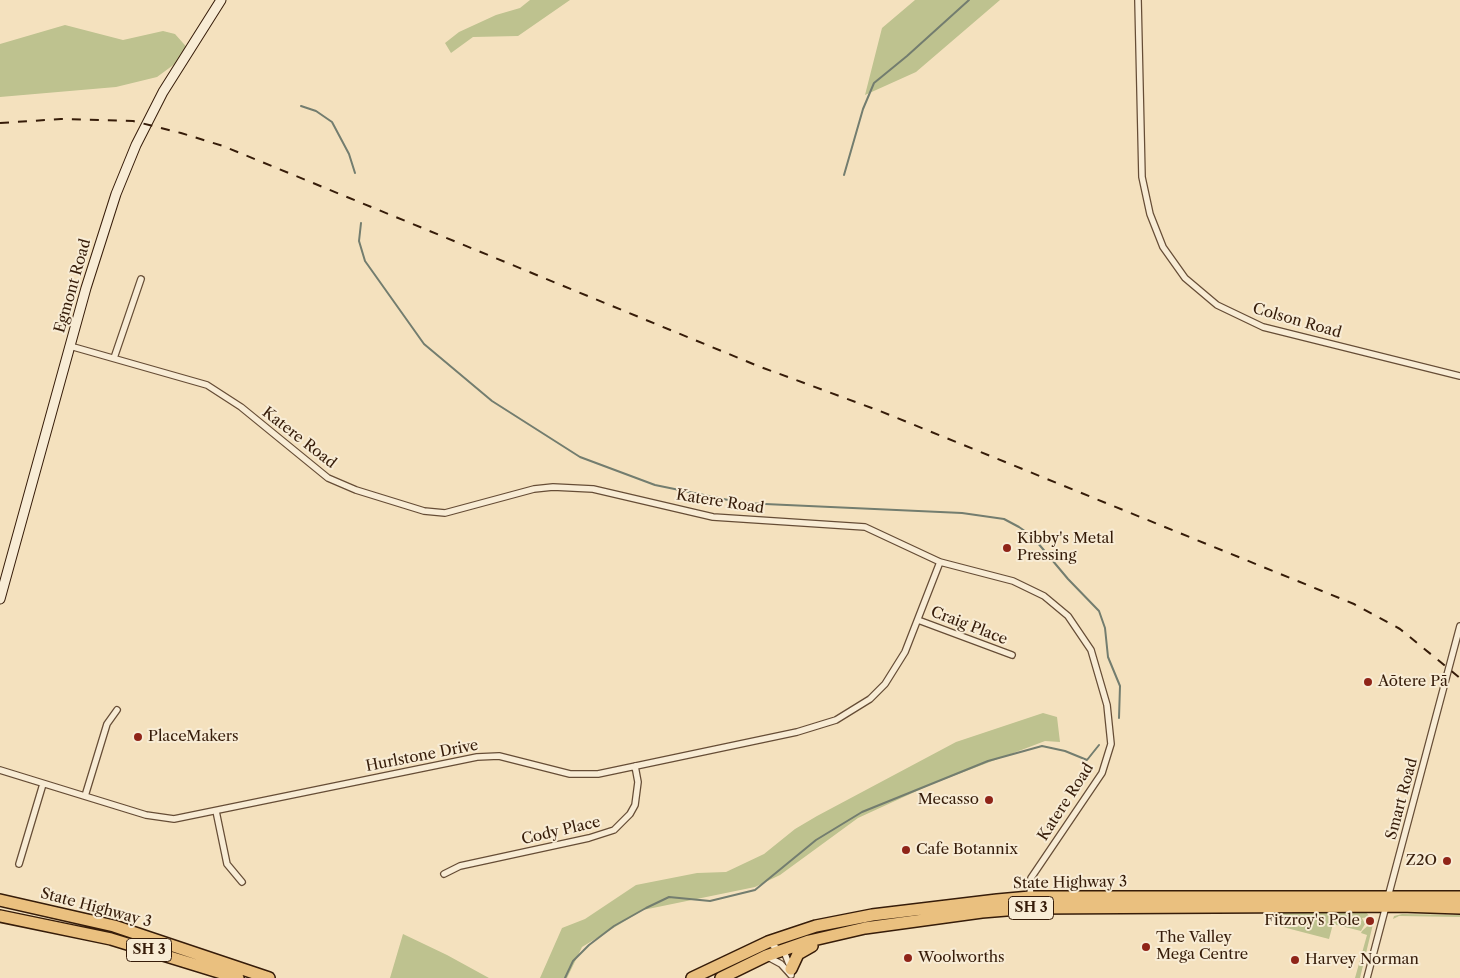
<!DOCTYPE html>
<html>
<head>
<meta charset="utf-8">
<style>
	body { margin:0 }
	canvas { display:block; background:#f4e1be }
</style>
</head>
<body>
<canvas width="1460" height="978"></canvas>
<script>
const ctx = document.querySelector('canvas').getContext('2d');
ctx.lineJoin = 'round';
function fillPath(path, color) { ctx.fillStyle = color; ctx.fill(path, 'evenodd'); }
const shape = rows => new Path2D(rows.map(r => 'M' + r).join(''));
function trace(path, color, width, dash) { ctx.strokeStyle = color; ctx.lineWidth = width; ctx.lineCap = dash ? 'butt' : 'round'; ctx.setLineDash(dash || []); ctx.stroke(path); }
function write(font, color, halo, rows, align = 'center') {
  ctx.font = font + ' "Libre Caslon Text",serif'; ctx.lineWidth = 4; ctx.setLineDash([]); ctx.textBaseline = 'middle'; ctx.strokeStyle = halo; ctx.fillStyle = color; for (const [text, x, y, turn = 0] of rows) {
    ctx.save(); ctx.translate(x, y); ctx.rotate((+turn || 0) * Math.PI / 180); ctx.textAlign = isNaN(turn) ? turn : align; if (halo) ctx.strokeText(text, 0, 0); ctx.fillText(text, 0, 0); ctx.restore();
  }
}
const green = shape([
	[530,0,570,0,518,36,473,37,451,53,445,43,459,32,496,15,520,8],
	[915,0,1000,0,916,72,865,95,882,28],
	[65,25,123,40,163,31,175,34,191,52,157,77,116,87,0,97,0,44],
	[1043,713,1057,717,1060,742,1045,741,932,784,858,818,780,875,755,887,643,910,582,947,567,978,540,978,562,928,585,919,636,885,697,873,726,872,764,854,795,829,817,816,956,742],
	[1365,911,1370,917,1362,918,1365,924,1361,931,1333,924,1329,939,1275,925,1275,912],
	[1402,914,1460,915,1460,917,1399,916,1393,919,1394,916],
	[1374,920,1360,978,1355,978,1367,935,1361,933,1362,931],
	[403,934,447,955,489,978,390,978]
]);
const stream = shape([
	[301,106,316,111,332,122,349,154,355,173],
	[844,175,863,109,874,83,907,56,969,0],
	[361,223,359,241,365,261,424,344,492,401,580,457,655,485,743,503,962,513,1004,519,1019,527,1032,536,1068,579,1099,611,1105,628,1108,657,1120,686,1119,718],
	[565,978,573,961,589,945,614,926,646,908,669,897,710,901,755,890,816,840,862,812,988,761,1042,746,1065,751,1087,760,1099,745]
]);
const street = shape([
	[1138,0,1142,177,1150,214,1163,247,1185,278,1217,305,1263,327,1460,376],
	[70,346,207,385,241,407,328,478,356,490,424,511,445,513,534,489,553,487,593,489,713,517,865,527,940,562,1013,581,1044,596,1068,616,1091,650,1107,705,1111,744,1102,773,1031,878,1030,898],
	[114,358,141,279],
	[918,620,1012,655],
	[0,770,146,815,174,819,477,757,499,756,570,774,598,774,797,732,836,720,870,699,885,684,905,652,940,562],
	[85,796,107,724,117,710],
	[216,811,227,864,242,882],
	[19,864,43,784],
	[444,874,460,866,589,838,614,830,630,814,635,805,638,782,635,766],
	[1388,897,1460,626],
	[768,942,785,954,791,969,791,975],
	[768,957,781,964,790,974],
	[1367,978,1386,906]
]);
const secondary = shape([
	[0,599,86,288,116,194,136,145,163,92,221,0]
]);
const highway = shape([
	[0,900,114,926,269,978],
	[0,916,111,939,238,978],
	[791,969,798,954,812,946],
	[692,978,768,942,816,926,872,915,997,900,1030,897,1460,897],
	[721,978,766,956,809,941,865,928,982,912,1031,908,1400,906,1460,908]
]);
const rail = shape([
	[0,123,61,119,133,121,181,133,223,146,758,366,880,411,1354,604,1400,629,1460,678]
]);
const markers = [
	[1007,548,5,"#8f2418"],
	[1368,682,5,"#8f2418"],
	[138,737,5,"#8f2418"],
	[989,800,5,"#8f2418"],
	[906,850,5,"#8f2418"],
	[1447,861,5,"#8f2418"],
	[1370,921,5,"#8f2418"],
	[1146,947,5,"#8f2418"],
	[908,958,5,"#8f2418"],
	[1295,960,5,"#8f2418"]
];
const shields = [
	[1031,908,45],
	[149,950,45]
];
const shieldNames = [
	["SH 3",1031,908],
	["SH 3",149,950]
];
const streetNames = [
	["Egmont Road",73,286,-74],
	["Colson Road",1297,321,16],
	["Katere Road",299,438,38],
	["Katere Road",720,502,9],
	["Craig Place",969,626,21],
	["Hurlstone Drive",422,756,-11],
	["Smart Road",1402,799,-75],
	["Katere Road",1066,802,-57],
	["Cody Place",561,831,-13],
	["State Highway 3",1070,883,-1],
	["State Highway 3",96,908,15]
];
const poiNames = [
	["Kibby's Metal",1017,539],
	["Pressing",1017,556],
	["Aōtere Pā",1378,682],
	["PlaceMakers",148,737],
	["Mecasso",979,800,"right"],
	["Cafe Botannix",916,850],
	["Z2O",1437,861,"right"],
	["Fitzroy's Pole",1360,921,"right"],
	["The Valley",1156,938],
	["Mega Centre",1156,955],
	["Woolworths",918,958],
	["Harvey Norman",1305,960]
];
fillPath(green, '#bec28f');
trace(stream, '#737d6f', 2);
trace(street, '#664d36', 8);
trace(secondary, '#361c09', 11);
trace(highway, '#361c09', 14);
trace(street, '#f8ecd5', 5.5);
trace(secondary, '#f8ecd5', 9);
trace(highway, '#eac07f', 11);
trace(rail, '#361c09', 2, [9, 9]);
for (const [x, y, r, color] of markers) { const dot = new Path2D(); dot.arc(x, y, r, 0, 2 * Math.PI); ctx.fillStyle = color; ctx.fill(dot); trace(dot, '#f8ecd5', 2); }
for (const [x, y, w] of shields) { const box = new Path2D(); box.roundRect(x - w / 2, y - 11.5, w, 23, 4); ctx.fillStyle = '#f8ecd5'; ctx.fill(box); trace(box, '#361c09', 1); }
write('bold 14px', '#361c09', null, shieldNames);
write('15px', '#361c09', '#f8ecd5', streetNames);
write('15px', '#361c09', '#f8ecd5', poiNames, 'left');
</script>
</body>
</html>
